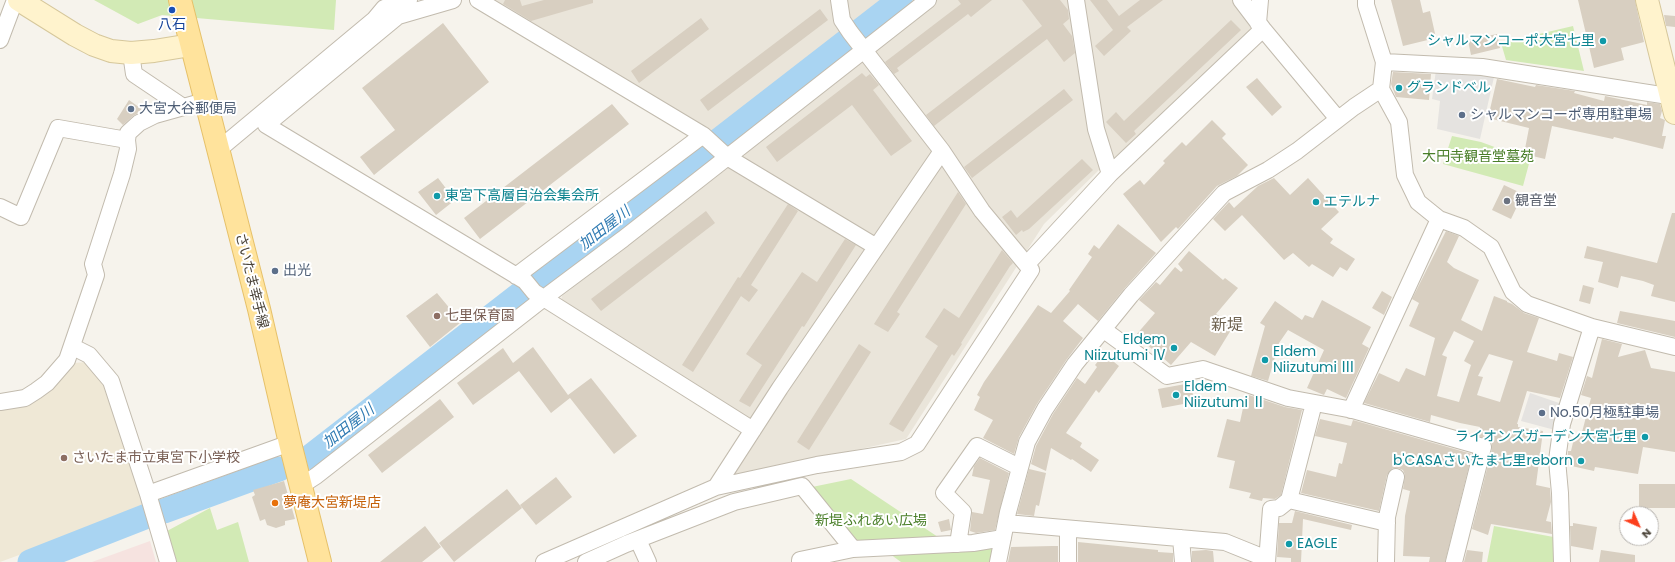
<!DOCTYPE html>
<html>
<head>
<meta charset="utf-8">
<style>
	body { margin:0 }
	#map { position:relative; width:1675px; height:562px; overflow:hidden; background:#f6f3ec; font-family:Poppins,sans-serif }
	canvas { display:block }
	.north { position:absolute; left:1619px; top:506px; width:40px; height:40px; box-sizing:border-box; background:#fff; border:1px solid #b7b4b0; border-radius:50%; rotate:135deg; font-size:11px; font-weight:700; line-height:16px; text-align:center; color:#4b4439 }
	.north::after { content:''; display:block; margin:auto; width:14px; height:18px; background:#fc3f1d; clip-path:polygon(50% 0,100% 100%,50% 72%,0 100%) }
</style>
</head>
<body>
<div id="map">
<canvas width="1675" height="562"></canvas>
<div class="north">N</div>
</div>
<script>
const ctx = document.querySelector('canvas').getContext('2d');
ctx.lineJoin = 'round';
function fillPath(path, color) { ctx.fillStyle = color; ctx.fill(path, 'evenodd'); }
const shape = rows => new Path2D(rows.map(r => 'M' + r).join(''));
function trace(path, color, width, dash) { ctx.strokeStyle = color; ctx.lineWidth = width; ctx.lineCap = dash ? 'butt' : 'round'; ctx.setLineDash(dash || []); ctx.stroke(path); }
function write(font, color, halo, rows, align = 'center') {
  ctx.font = font + ' Poppins,"Noto Sans JP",sans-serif'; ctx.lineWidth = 4; ctx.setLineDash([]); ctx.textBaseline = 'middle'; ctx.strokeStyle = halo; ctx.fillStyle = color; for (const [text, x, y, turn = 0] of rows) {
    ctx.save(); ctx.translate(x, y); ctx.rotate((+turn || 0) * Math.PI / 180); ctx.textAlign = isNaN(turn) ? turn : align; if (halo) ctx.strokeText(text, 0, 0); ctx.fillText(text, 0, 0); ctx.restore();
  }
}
const residential = shape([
	[496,0,1234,0,1253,24,1247,36,1112,160,1100,169,1044,224,906,439,737,476,734,473,764,427,561,301,562,296,745,155,697,129,494,6]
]);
const education = shape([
	[86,362,106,389,145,509,0,562,0,408,74,363]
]);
const medical = shape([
	[150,541,156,562,92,562]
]);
const green = shape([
	[94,0,336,0,334,30,162,15,138,24],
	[1573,26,1584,71,1506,60,1501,43],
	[1452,136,1481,142,1530,160,1523,186,1443,164],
	[851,479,944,541,861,545,812,487],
	[210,508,217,530,238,522,249,562,177,562,167,531],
	[1494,526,1559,538,1557,562,1487,562],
	[999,545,996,562,901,562,890,554]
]);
const parking = shape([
	[1436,70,1461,71,1494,77,1480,139,1437,129,1440,101,1432,99],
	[1530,393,1562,404,1555,430,1521,421]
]);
const river = shape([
	[310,457,900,0],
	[164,511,279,469],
	[30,562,147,516]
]);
const building = shape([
	[505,0,520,0,522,6,544,0,593,0,593,3,531,21,503,4],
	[958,0,992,0,971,17,968,14,897,68,899,71,894,74,885,62,961,4],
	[1022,0,1060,0,1068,10,1069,19,1063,24,1072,36,1075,53,1064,62,1047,39,934,126,926,115,1042,26],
	[1090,0,1107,0,1119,16,1140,0,1163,0,1127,27,1131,31,1104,56,1095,46,1113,30],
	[1391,0,1420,0,1423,13,1430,11,1436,38,1403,46],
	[1578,0,1635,0,1644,42,1621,48,1624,60,1594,68],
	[820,9,828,20,708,111,700,100],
	[1664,15,1675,16,1675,27,1666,26],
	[701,18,709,29,639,83,631,71],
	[1231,20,1241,30,1134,131,1136,134,1126,143,1106,122,1116,112,1124,121],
	[443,23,489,82,374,175,360,157,395,130,362,88],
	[1497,34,1500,48,1471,55,1468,40],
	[1393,72,1431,74,1429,100,1396,97,1391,84],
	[862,73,866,77,870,74,879,85,873,90,912,141,891,156,852,105,777,162,766,147],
	[1257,78,1282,107,1272,116,1246,87],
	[1497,79,1535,87,1536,85,1575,91,1574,93,1604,101,1605,96,1647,105,1647,102,1660,104,1662,111,1660,118,1665,120,1662,136,1666,136,1663,149,1614,137,1613,139,1552,126,1545,159,1524,154,1529,128,1488,118],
	[1064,89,1073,100,972,178,964,167],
	[129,100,143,110,133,116,123,125,117,119],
	[612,104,629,124,480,239,464,218],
	[1212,120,1226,134,1222,138,1248,165,1237,176,1217,186,1178,229,1176,227,1161,242,1123,194,1140,180,1144,185,1165,163,1163,161,1182,142,1186,146],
	[1082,159,1093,170,1029,229,1023,232,1022,230,1016,235,1002,217,1011,210,1017,218],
	[438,178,455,200,436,215,418,192],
	[1274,178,1290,195,1308,178,1339,212,1321,229,1333,239,1330,243,1355,259,1347,271,1340,267,1333,277,1312,264,1309,267,1293,253,1284,260,1242,215,1225,231,1213,219,1229,202,1234,208,1258,186],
	[1504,185,1523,194,1511,219,1492,210],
	[958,192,966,204,897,312,900,314,888,332,874,324],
	[788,204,798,211,751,285,758,290,749,302,741,296,693,372,682,365,738,277,740,278],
	[706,211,715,223,601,311,591,299],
	[1672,213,1675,213,1675,302,1651,296,1654,285,1643,281,1621,276,1618,288,1598,282,1603,262,1584,258,1587,246,1657,263],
	[1118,224,1156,253,1124,289,1098,321,1078,304,1063,321,1083,338,1067,359,1037,404,1019,437,1014,454,983,438,993,420,974,410,980,397,977,395,984,382,1038,305,1051,313,1070,291,1069,290,1092,257,1088,254,1094,245,1099,249],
	[1446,231,1459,236,1447,262,1454,268,1479,280,1461,320,1482,331,1494,296,1507,301,1507,302,1512,304,1524,313,1539,318,1527,352,1557,361,1559,353,1573,357,1560,398,1527,391,1517,424,1518,424,1518,427,1543,431,1536,485,1550,488,1551,502,1546,521,1551,522,1552,534,1491,524,1488,535,1472,529,1492,449,1492,444,1489,440,1478,436,1480,427,1460,423,1431,415,1430,422,1364,403,1379,373,1399,382,1406,368,1425,376,1435,338,1409,326,1419,303,1412,299],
	[1454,331,1474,341,1464,361,1471,365,1459,402,1437,396,1447,357,1442,355],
	[1489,354,1513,361,1500,402,1477,395,1483,377,1478,376],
	[845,239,856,245,804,327,802,326,750,407,739,401,762,365,746,354,802,272,817,282],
	[1002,250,1013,263,1010,266,961,343,962,344,954,356,952,354,903,432,889,424,938,346,925,337,944,308,959,318],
	[1189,251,1223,280,1225,278,1238,288,1216,314,1234,325,1215,356,1191,342,1171,365,1152,348,1152,349,1136,335,1155,313,1139,300,1156,282,1160,285,1175,267,1181,272,1183,270,1178,264],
	[1583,285,1594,288,1590,304,1579,301],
	[1382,291,1392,297,1384,315,1372,308],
	[437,293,461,322,430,347,406,316],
	[1322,300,1371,327,1362,344,1369,348,1346,398,1327,389,1324,395,1307,388,1324,350,1288,330,1279,343,1268,381,1251,376,1265,326,1260,323,1275,301,1302,320,1305,315,1313,318],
	[1620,311,1675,321,1675,337,1617,323],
	[1602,339,1622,344,1618,357,1645,350,1651,368,1675,372,1675,452,1643,447,1638,474,1595,467,1594,471,1567,465,1568,451,1571,451,1575,434,1581,436,1591,398,1581,395,1587,376,1592,378],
	[859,344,871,352,809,450,797,442],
	[533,347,568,395,591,378,637,436,614,454,570,398,551,413,519,371,473,405,457,383,503,348,513,363],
	[1104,354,1119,366,1099,393,1096,390,1066,433,1082,443,1080,447,1099,460,1091,472,1072,459,1071,460,1051,448,1046,471,1031,464,1036,446,1053,414,1077,378,1085,384,1097,367,1095,365],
	[1191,383,1194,402,1162,408,1158,389],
	[1246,394,1285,407,1302,410,1281,495,1275,499,1263,498,1262,501,1249,498,1251,493,1229,488,1235,461,1217,457,1227,419,1240,422],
	[440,399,454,417,382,473,368,455],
	[1320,419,1351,426,1353,420,1472,454,1445,562,1429,562,1430,557,1403,556,1405,516,1410,491,1403,489,1405,475,1403,470,1398,468,1393,468,1387,475,1379,511,1301,493,1307,470,1336,477,1339,463,1342,464,1347,443,1315,436],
	[980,458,1009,473,995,530,976,533,970,531,972,512,983,514,990,480,972,476,974,466],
	[1029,469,1046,473,1039,506,1036,505,1034,516,1017,514],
	[556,477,572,497,536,525,520,505],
	[284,481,295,519,285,521,285,525,276,528,267,525,265,519,260,521,252,497,255,495,253,490],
	[1639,484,1675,484,1675,508,1639,508],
	[507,489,522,508,454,562,439,543],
	[1295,511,1352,525,1351,530,1303,519,1301,562,1291,562,1291,558,1277,557,1279,523,1292,523],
	[949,519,951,530,941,532,938,522],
	[1573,523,1597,527,1593,550,1571,546,1570,526,1573,526],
	[425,526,441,547,422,562,380,562],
	[1078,542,1158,550,1158,552,1173,553,1173,562,1078,562],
	[1052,546,1058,546,1058,562,1008,562,1011,547],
	[1206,550,1213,551,1214,562,1192,562,1192,551],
	[1467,550,1483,552,1482,562,1464,562],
	[1601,550,1635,555,1635,562,1599,562]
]);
const street = shape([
	[453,0,398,16,266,125,525,281,534,292,753,430],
	[478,0,703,135,727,157,875,246],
	[1076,0,1096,129,1110,174],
	[1241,0,1263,29,1338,119],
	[1366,0,1366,5,1384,62,1381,89,1399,122,1405,175,1418,202,1439,219,1464,228,1491,247,1513,292,1527,304,1592,327,1675,347],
	[1258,23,1260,0],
	[382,27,374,20,384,8,409,0],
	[0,40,15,0],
	[131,53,134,74,183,107],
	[1384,62,1482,67,1675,97],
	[218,150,374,20],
	[0,207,21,217,58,128,127,140],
	[1027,264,1110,174,1263,29],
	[516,276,703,135],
	[1104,330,1167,376,1203,369,1288,398,1353,410,1483,447,1454,562],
	[73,347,89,355,111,381,148,494,168,562],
	[0,402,25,398,36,391,47,383,67,360,96,275,93,264,122,174,128,149,127,140,128,133,139,123,155,115,205,101],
	[1351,410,1439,219],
	[302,485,316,476,544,298,623,239,928,0],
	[716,487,780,388,942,151],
	[148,494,290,443],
	[1289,500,1387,523],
	[1006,523,1225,542,1267,559],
	[1068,529,1068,562],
	[1181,538,1183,562],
	[638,540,648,562],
	[958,544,963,512,944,493,977,446,1019,467],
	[544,562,716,487,817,465,901,452,917,444,1031,270,982,211,942,151,850,32,842,20,839,0],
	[586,562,626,544,734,502,802,486,853,549,973,543,1003,538],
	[800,562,800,560,853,549],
	[998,562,1008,512,1027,442,1045,409,1075,364,1131,295,1224,193,1268,170,1297,151,1354,107,1381,89],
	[1267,562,1271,509,1279,508,1289,500,1314,403],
	[1386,562,1387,517,1396,477],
	[1562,562,1560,493,1557,460,1562,424,1592,327]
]);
const secondary = shape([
	[19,0,75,35,94,45,111,51,131,53,154,51,191,45],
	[1647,0,1675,113]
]);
const primary = shape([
	[180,0,259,309,290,443,320,562]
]);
const markers = [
	[172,10,4,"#1a4fb4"],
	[1603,41,4,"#0f9aa8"],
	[1399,88,4,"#0f9aa8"],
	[131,109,4,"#5c6f8a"],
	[1462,115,4,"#5c6f8a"],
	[437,196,4,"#0f9aa8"],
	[1507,201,4,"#6b7280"],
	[1316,202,4,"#0f9aa8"],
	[275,271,4,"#5c6f8a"],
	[437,316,4,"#8d6e63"],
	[1174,348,4,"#0f9aa8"],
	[1265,360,4,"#0f9aa8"],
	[1176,395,4,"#0f9aa8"],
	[1542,413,4,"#5c6f8a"],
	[1645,437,4,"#0f9aa8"],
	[64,458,4,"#8d6e63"],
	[1581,461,4,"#0f9aa8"],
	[275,503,4,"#e8710a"],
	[1289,544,4,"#0f9aa8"]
];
const transitNames = [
	["八石",172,25]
];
const cultureNames = [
	["シャルマンコーポ大宮七里",1595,41,"right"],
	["グランドベル",1407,88],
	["東宮下高層自治会集会所",445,196],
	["エテルナ",1324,202],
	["Eldem",1166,340,"right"],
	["Niizutumi Ⅳ",1166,356,"right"],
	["Eldem",1273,352],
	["Niizutumi Ⅲ",1273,368],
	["Eldem",1184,387],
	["Niizutumi Ⅱ",1184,403],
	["ライオンズガーデン大宮七里",1637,437,"right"],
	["b'CASAさいたま七里reborn",1573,461,"right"],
	["EAGLE",1297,544]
];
const serviceNames = [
	["大宮大谷郵便局",139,109],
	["シャルマンコーポ専用駐車場",1470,115],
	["出光",283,271],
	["No.50月極駐車場",1550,413]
];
const parkNames = [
	["大円寺観音堂墓苑",1478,157],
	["新堤ふれあい広場",871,521]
];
const worshipNames = [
	["観音堂",1515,201]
];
const streetNames = [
	["さいたま幸手線",251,281,76]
];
const educationNames = [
	["七里保育園",445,316],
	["さいたま市立東宮下小学校",72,458]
];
const foodNames = [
	["夢庵大宮新堤店",283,503]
];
const waterNames = [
	["加田屋川",605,229,-38],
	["加田屋川",349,427,-38]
];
const quarterNames = [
	["新堤",1227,326]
];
fillPath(residential, '#eae5da');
fillPath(education, '#efe8d6');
fillPath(medical, '#f6e3e0');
fillPath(green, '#d2eab5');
fillPath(parking, '#e5e3e0');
trace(river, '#a9d4f2', 25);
fillPath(building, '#d8cfc1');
trace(street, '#c2bbae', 18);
trace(secondary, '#d6c79b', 24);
trace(primary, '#e6c16a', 24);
trace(street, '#fff', 16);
trace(secondary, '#fff3cd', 22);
trace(primary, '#ffe39c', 22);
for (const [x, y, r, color] of markers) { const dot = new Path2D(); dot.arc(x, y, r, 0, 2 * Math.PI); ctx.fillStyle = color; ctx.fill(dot); trace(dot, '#fff', 1.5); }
write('14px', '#164399', '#fff', transitNames);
write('14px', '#0d838f', '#fff', cultureNames, 'left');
write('14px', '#4e5e75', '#fff', serviceNames, 'left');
write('14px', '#4a7f2a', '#fff', parkNames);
write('14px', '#5b616d', '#fff', worshipNames, 'left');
write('14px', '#4b4439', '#fff', streetNames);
write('14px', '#785e54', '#fff', educationNames, 'left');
write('14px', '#c56008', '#fff', foodNames, 'left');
write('italic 15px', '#2e7ab2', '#fff', waterNames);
write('16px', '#6e6250', '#fff', quarterNames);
</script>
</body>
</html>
